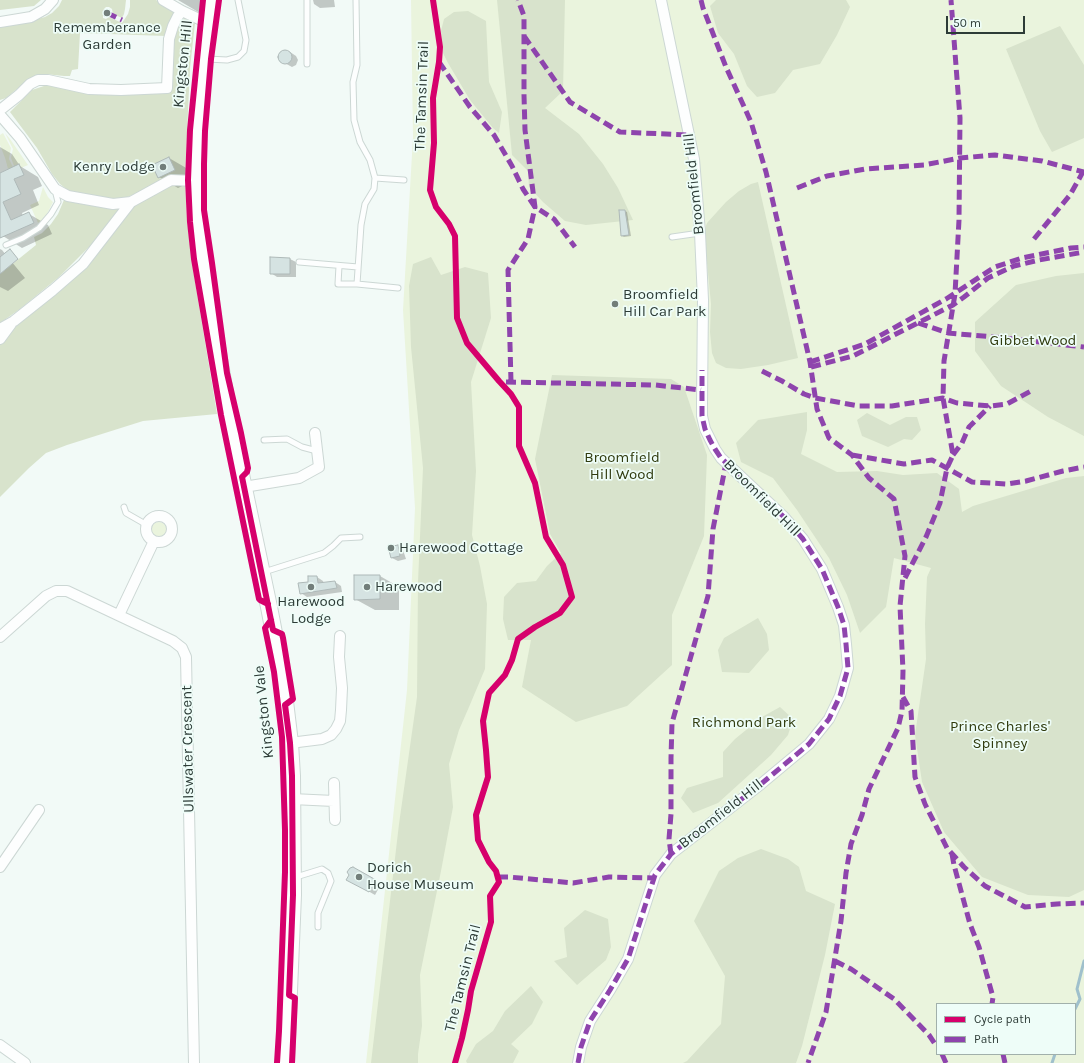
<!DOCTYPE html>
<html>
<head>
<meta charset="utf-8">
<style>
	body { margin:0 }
	#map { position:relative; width:1084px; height:1063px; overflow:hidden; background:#f2faf7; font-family:Karla,sans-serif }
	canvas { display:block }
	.legend { position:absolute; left:936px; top:1003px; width:140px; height:52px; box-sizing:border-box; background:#eefdf8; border:1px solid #a1b0ab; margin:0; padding:5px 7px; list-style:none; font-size:12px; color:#2d3c37 }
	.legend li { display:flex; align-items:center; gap:8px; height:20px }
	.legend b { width:20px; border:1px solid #a1b0ab }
	.scale { position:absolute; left:946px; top:16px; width:79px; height:18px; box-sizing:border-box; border:2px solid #2d3c37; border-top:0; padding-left:5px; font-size:12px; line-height:14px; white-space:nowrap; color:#2d3c37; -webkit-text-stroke:3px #eefdf8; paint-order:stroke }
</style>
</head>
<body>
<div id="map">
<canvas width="1084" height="1063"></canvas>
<ul class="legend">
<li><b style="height:5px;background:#d6006c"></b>Cycle path</li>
<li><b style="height:5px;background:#8e44ad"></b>Path</li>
</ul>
<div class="scale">50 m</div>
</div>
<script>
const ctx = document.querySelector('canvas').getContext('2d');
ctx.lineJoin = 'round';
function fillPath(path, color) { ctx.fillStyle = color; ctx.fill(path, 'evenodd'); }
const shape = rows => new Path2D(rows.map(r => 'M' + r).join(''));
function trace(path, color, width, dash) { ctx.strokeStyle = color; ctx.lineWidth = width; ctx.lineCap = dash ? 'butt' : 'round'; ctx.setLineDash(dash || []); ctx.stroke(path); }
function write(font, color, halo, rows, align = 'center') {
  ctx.font = font + ' Karla,sans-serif'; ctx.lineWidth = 3.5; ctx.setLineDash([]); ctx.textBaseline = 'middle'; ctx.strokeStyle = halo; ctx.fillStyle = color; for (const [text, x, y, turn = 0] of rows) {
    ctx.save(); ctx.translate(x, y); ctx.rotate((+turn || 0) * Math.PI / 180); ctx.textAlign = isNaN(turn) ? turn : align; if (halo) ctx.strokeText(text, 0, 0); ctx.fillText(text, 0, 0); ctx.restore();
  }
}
const green = shape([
	[411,0,1084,0,1084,1063,366,1063,407,690,415,508,403,310,413,137],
	[937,1004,1075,1004,1075,1054,937,1054],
	[3,133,11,148,9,159,13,167,8,169,5,158,0,145,0,135],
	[5,133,10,139,28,165,21,168,14,166,11,158,13,149],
	[43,187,48,197,53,202,45,218,38,223,30,205,39,201],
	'151 530a8 8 0 1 1 16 0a8 8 0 1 1-16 0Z'
]);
const forest = shape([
	[0,0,41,0,34,6,0,10],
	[62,0,126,0,125,9,124,14,122,18,113,14,112,9,109,7,106,7,104,9,103,14,103,18,106,19,109,17,122,23,128,14,130,7,130,0,156,0,177,12,166,36,80,33,78,69,72,70,70,76,64,76,45,74,37,76,29,79,6,98,0,100,0,26,26,22,45,17,52,13,59,6],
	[497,0,565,0,563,91,545,108,579,134,603,164,618,188,633,220,586,225,565,221,543,202,529,187,528,171,512,155],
	[716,0,846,0,850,7,837,35,820,64,793,70,775,93,757,97,747,86,734,54,718,33,710,6],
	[468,11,486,21,489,82,502,112,499,133,493,128,470,100,448,63,443,53,441,31,444,19,454,12],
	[184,18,195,23,190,68,185,176,161,180,135,194,122,199,109,200,70,192,60,184,52,174,37,148,10,112,32,90,47,85,62,87,167,92,171,42],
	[1060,26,1084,65,1084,138,1052,152,1040,131,1006,49],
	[185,182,187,220,193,269,217,414,143,421,67,445,46,453,29,468,0,497,0,344,6,339,17,325,132,207,171,183],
	[758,182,798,358,768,365,741,369,726,368,716,363,712,353,710,332,711,304,704,231,707,223,726,202,739,191,751,184],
	[64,200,122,207,92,244,59,277,20,309,0,323,0,274,36,245,34,237,42,233,51,224,58,214],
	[431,257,441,275,465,267,488,273,491,318,471,382,476,471,472,535,480,566,487,604,485,669,469,707,459,730,449,764,453,807,441,871,420,975,422,1026,418,1054,418,1063,371,1063,399,824,417,697,418,582,423,468,411,347,409,286,413,264],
	[1084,273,1084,436,1048,417,1001,386,975,351,975,322,1016,285,1056,276],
	[552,375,671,379,684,387,707,455,704,536,672,615,672,665,627,706,576,722,522,687,531,640,508,640,503,619,504,597,517,583,536,581,547,566,561,553,550,534,535,459],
	[807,412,807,430,801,454,837,472,877,471,903,475,937,473,959,489,962,512,973,506,1066,478,1084,476,1084,890,1069,897,1028,895,982,877,944,832,922,782,915,735,926,659,925,624,927,577,931,568,894,558,886,607,860,633,847,595,829,558,797,510,773,478,741,462,736,443,758,420],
	[867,413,890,425,906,417,917,417,921,430,912,440,904,439,888,447,862,436,857,420],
	[758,618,767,634,769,650,749,673,722,672,718,650,724,638],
	[780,707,793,719,788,735,771,755,718,803,693,813,681,798,687,788,723,777,723,752,735,739,762,717],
	[761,849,788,859,799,867,806,891,835,904,825,955,802,1046,796,1063,683,1063,687,1061,721,1024,725,976,694,921,719,871,738,858],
	[585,910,608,919,611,947,606,960,577,985,554,961,567,957,564,928],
	[531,986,543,1002,532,1024,511,1044,519,1051,513,1063,467,1063,466,1061,476,1044,493,1031,505,1011]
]);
const shadow = shape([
	[178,0,217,0,205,16],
	[313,0,334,0,335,7,320,8,314,4],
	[285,51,290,52,296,56,298,60,296,65,292,67,281,61,279,57,281,53],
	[0,147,12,154,20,166,38,177,42,186,33,190,39,205,22,213,23,216,29,214,48,225,52,234,22,248,3,236,0,231],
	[169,158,188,169,193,181,178,188,159,177],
	[625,211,627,212,631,236,624,237,622,236],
	[0,249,2,250,25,278,8,291,0,287],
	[290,259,296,262,296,277,277,277,271,273],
	[397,546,403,550,406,559,398,561,392,558],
	[380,576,399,587,399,610,375,610,355,599],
	[317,577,323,581,324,584,335,582,341,586,342,592,307,597,301,593,310,583],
	[353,868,381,884,375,895,347,879]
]);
const stream = shape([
	[1075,1009,1080,999,1077,989,1084,961],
	[1052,1063,1055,1054]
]);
const building = shape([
	'278 57a7 7 0 1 1 14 0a7 7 0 1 1-14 0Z',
	[169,157,175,170,158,178,152,165,169,157],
	[19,164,24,175,14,179,21,194,3,202,11,220,29,212,34,223,0,238,0,173,19,164],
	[619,210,625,210,629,235,621,236,619,210],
	[10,249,18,259,0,274,0,257,10,249],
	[270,257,290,258,290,274,270,274,270,257],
	[398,545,400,556,391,558,388,547,398,545],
	[354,575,380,575,380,599,354,600,354,575],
	[308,576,317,576,318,583,335,581,337,588,300,594,298,583,308,582,308,576],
	[353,867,376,880,369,892,346,880,349,875,347,872,350,868,353,867]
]);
const lane = shape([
	[307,0,307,64],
	[207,59,227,60,238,57,244,51,246,40,238,0],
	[375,178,404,180],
	[672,237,700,233],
	[6,245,23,238,39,228,51,214,58,202,55,190],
	[299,262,358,267],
	[339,266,338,284,357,284,361,225,365,204,374,189,375,178,370,160,360,142,354,120,353,82,357,65,356,0],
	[357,284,398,288],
	[264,440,287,439,302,447,317,451],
	[124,507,126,513,147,525],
	[264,572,324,553,333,546,341,538,360,537],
	[296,877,322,869,328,873,331,881,318,913,318,927]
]);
const street = shape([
	[163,0,182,11,199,19,208,21],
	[0,22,31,17,45,9,53,0],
	[0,110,19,95,30,84,38,80,48,80,89,89,121,90,167,88,169,39,173,26,178,16,182,11],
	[0,115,20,138,55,189,68,196,113,204,131,202,171,180,196,181],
	[0,329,14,321,53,290,83,264,131,202],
	[0,339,11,324],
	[244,487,299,478,319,467,315,433],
	'146 529a13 13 0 1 1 26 0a13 13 0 1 1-26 0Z',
	[119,615,154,541],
	[0,637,46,596,56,591,67,591,173,641,182,648,186,657,194,1063],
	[290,743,322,739,331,735,336,729,340,721,341,710,342,688,339,657,340,636],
	[334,783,335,820],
	[292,799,334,801],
	[0,867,39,810],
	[0,1045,25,1063],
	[578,1063,581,1047,590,1021,610,990,628,959,655,875,671,854,761,784,809,744,829,719,840,696,848,668,846,644,844,625,838,607,822,569,803,539,784,517,721,458,715,449,705,429,702,416,702,403,703,300,700,233,694,159,661,0]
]);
const primary = shape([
	[210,0,200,100,196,181,197,219,206,284,231,427,269,607,279,659,284,693,290,743,292,776,293,895,286,1063]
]);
const quiet = shape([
	[701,0,703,8,726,67,751,122,766,172,810,362,817,409,829,438,852,455,869,478,894,499,905,556,900,606,903,671,902,711,898,728,869,789,862,815,851,844,846,873,841,921,826,1012,808,1063],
	[107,13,122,20],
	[524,36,570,102,620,132,689,135],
	[439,62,470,107,494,135,512,166,523,189,535,207,554,219,575,247],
	[797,188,827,176,865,169,924,165,960,158,995,155,1042,161,1084,172],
	[1034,239,1070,195,1084,170],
	[918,323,948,333,1005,338,1084,347],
	[810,362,865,344,946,299,995,267,1022,258,1071,248,1084,247],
	[811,367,853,356,953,305,964,297,988,278,1014,266,1039,260,1084,252],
	[762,371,782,381,804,394,815,398,859,406,892,406,943,398,957,403,990,406,1007,404,1031,391],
	[506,382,655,385,701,390],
	[511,382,508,270,528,239,535,207,525,130,524,95,524,16,518,0],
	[852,455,904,464,932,460,972,482,1007,484,1026,481,1063,471,1084,467],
	[953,455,962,443,969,427,990,406],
	[905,578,926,537,940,503,947,468,953,455,943,398,944,361,955,294,959,220,960,118,951,0],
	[903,697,911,711,915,777,925,804,947,848,964,867,985,886,1025,907,1057,904,1084,903],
	[671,854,669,839,671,814,671,758,672,723,708,596,713,529,726,463],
	[952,854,954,865,970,924,979,947,993,997,992,1004],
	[498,877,509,877,573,883,609,877,654,878],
	[835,961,851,969,894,999,929,1035,937,1047],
	[942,1054,946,1063],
	[1003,1054,1005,1063],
	[578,1063,581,1047,590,1021,610,990,628,959,655,875,671,854,761,784,809,744,829,719,840,696,848,668,846,644,844,625,838,607,822,569,803,539,784,517,721,458,715,449,710,440,705,429,702,416,702,370]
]);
const cycleway = shape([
	[203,0,190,130,188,180,190,222,194,259,221,415,259,599,260,600,268,604],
	[219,0,211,59,205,131,204,164,204,210,212,263,227,373,241,433,248,468,247,472,242,477,273,630,282,634,283,638,293,699,285,705,290,743,292,776,293,895,289,995,295,998,292,1063],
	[433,0,440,47,439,62,433,98,434,143,430,190,436,207,449,224,455,236,457,318,467,343,499,381,511,394,519,407,519,446,535,483,546,537,563,565,572,597,560,613,535,627,518,639,512,660,505,675,489,693,483,721,486,750,488,777,476,815,478,840,489,862,496,871,499,882,490,896,491,922,471,991,468,1010,462,1038,455,1063],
	[271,620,265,628,274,672,282,737,285,830,285,872,279,1031,277,1063]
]);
const markers = [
	[107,13,4,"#727e7a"],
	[163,167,4,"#727e7a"],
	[615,304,4,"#727e7a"],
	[391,548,4,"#727e7a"],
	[311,587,4,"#727e7a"],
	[367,587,4,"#727e7a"],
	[359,877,4,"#727e7a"]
];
const poiNames = [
	["Rememberance",107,28,"center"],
	["Garden",107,45,"center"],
	["Kenry Lodge",155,167,"right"],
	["Broomfield",623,295],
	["Hill Car Park",623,312],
	["Harewood Cottage",399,548],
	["Harewood",375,587],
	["Harewood",311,602,"center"],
	["Lodge",311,619,"center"],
	["Dorich",367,868],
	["House Museum",367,885]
];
const streetNames = [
	["Kingston Hill",183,64,-84],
	["The Tamsin Trail",422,96,-88],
	["Broomfield Hill",694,184,-96],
	["Broomfield Hill",762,498,45],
	["Kingston Vale",264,712,-96],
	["Ullswater Crescent",188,749,-91],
	["Broomfield Hill",721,814,-38],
	["The Tamsin Trail",463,978,-76]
];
const parkNames = [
	["Gibbet Wood",1033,341],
	["Broomfield",622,458],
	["Hill Wood",622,475],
	["Richmond Park",744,723],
	["Prince Charles'",1000,727],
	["Spinney",1000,744]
];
fillPath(green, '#eaf4dd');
fillPath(forest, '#d8e3cc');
fillPath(shadow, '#0003');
trace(stream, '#9fc0cc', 3);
fillPath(building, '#d5e3e2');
trace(building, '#aeb9b8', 1);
trace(lane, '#ccd7d4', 7);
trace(street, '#ccd7d4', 12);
trace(primary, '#ccd7d4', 18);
trace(lane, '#fdfefe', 5);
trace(street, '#fdfefe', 10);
trace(primary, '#fdfefe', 16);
trace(quiet, '#8e44ad', 5, [10, 5]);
trace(cycleway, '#d6006c', 6);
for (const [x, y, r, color] of markers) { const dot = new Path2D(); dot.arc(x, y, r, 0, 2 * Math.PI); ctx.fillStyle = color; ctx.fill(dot); trace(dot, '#eefdf8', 1.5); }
write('15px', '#2d3c37', '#eefdf8', poiNames, 'left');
write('15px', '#2d3c37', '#eefdf8', streetNames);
write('15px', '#303b0e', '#eefdf8', parkNames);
</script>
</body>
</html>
